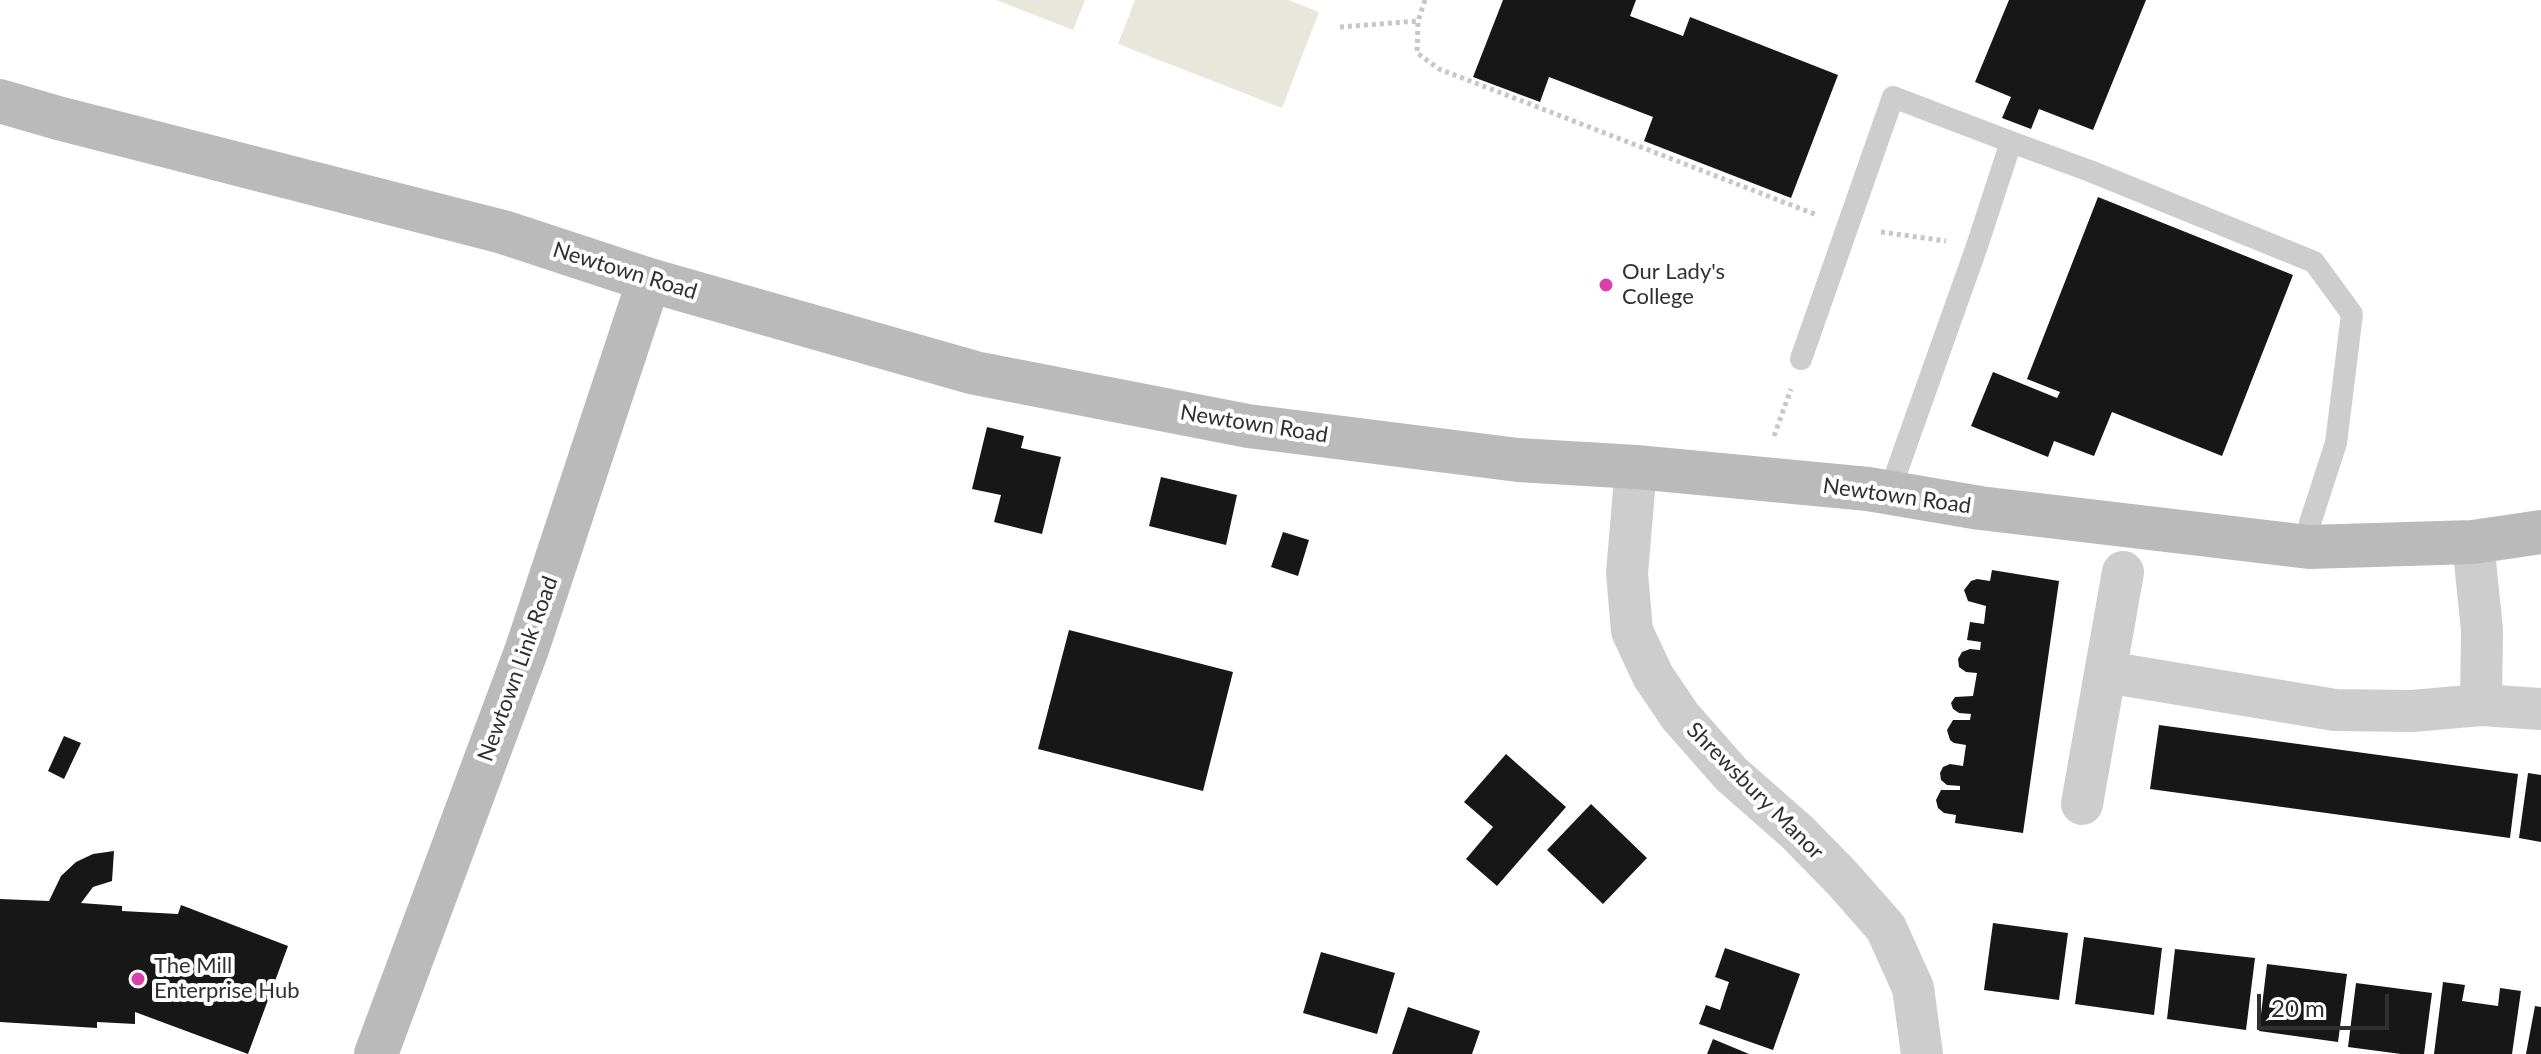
<!DOCTYPE html>
<html>
<head>
<meta charset="utf-8">
<style>
	body { margin:0 }
	#map { position:relative; width:2541px; height:1054px; overflow:hidden; background:#fff; font-family:Lato,sans-serif }
	canvas { display:block }
	.scale { position:absolute; left:2257px; top:994px; width:132px; height:36px; box-sizing:border-box; border:4px solid #303030; border-top:0; padding-left:10px; font-size:24px; line-height:28px; white-space:nowrap; color:#303030; -webkit-text-stroke:6px #fff; paint-order:stroke }
</style>
</head>
<body>
<div id="map">
<canvas width="2541" height="1054"></canvas>
<div class="scale">20 m</div>
</div>
<script>
const ctx = document.querySelector('canvas').getContext('2d');
ctx.lineJoin = 'round';
function fillPath(path, color) { ctx.fillStyle = color; ctx.fill(path, 'evenodd'); }
const shape = rows => new Path2D(rows.map(r => 'M' + r).join(''));
function trace(path, color, width, dash) { ctx.strokeStyle = color; ctx.lineWidth = width; ctx.lineCap = dash ? 'butt' : 'round'; ctx.setLineDash(dash || []); ctx.stroke(path); }
function write(font, color, halo, rows, align = 'center') {
  ctx.font = font + ' Lato,sans-serif'; ctx.lineWidth = 8; ctx.setLineDash([]); ctx.textBaseline = 'middle'; ctx.strokeStyle = halo; ctx.fillStyle = color; for (const [text, x, y, turn = 0] of rows) {
    ctx.save(); ctx.translate(x, y); ctx.rotate((+turn || 0) * Math.PI / 180); ctx.textAlign = isNaN(turn) ? turn : align; if (halo) ctx.strokeText(text, 0, 0); ctx.fillText(text, 0, 0); ctx.restore();
  }
}
const green = shape([
	[996,0,1085,0,1073,30],
	[1135,0,1289,0,1319,12,1282,108,1118,44]
]);
const building = shape([
	[1503,0,1636,0,1630,16,1683,36,1690,17,1838,75,1791,198,1644,141,1653,117,1549,77,1540,102,1473,77],
	[2009,0,2146,0,2093,130,2039,109,2031,129,2002,118,2011,97,1975,82],
	[2098,197,2293,275,2222,456,2112,412,2094,456,2054,441,2048,457,1971,426,1993,372,2057,398,2060,392,2027,379],
	[987,427,1024,436,1021,448,1061,457,1042,534,994,522,1001,495,972,489],
	[1161,477,1237,495,1226,545,1149,526],
	[1283,532,1309,540,1298,576,1271,567],
	[1992,570,2059,581,2023,833,1955,823,1956,815,1944,813,1938,808,1936,800,1941,790,1960,790,1960,786,1947,785,1941,780,1940,773,1943,767,1950,764,1963,766,1966,745,1954,743,1950,740,1947,730,1953,720,1970,720,1971,714,1959,713,1953,709,1951,703,1955,697,1973,696,1977,673,1966,672,1959,667,1958,659,1962,652,1970,649,1980,650,1981,642,1967,640,1970,622,1984,624,1986,606,1968,601,1964,590,1971,581,1977,579,1990,581],
	[1069,630,1233,672,1203,791,1038,749],
	[2159,725,2518,774,2510,838,2150,789],
	[64,736,81,743,64,779,48,771],
	[1506,754,1566,807,1497,886,1466,859,1493,827,1464,802],
	[2528,773,2541,775,2541,842,2519,838],
	[1591,804,1647,858,1603,904,1547,850],
	[114,851,112,881,93,887,81,903,122,906,122,911,178,914,181,905,288,946,248,1054,135,1012,135,1024,97,1022,97,1028,0,1022,0,899,49,901,61,876,76,862,93,854],
	[1993,923,2068,933,2059,1000,1984,990],
	[2084,937,2162,948,2154,1015,2075,1004],
	[1725,948,1800,974,1773,1050,1699,1024,1706,1005,1720,1010,1726,991,1729,982,1715,977],
	[2175,949,2255,958,2246,1030,2167,1019],
	[1321,952,1395,973,1377,1034,1303,1013],
	[2267,964,2347,974,2338,1042,2259,1031],
	[2443,982,2465,985,2462,1001,2498,1006,2500,988,2521,991,2512,1054,2434,1054],
	[2356,983,2432,993,2424,1054,2401,1054,2348,1047],
	[2535,1006,2541,1007,2541,1054,2526,1054],
	[1408,1007,1480,1031,1472,1054,1392,1054],
	[1713,1039,1749,1054,1707,1054]
]);
const path = shape([
	[1425,0,1418,21,1417,53,1439,69,1817,215],
	[1340,27,1418,21],
	[1881,232,1946,241],
	[1774,436,1791,389]
]);
const lane = shape([
	[1801,359,1893,97,2011,142],
	[1889,493,1977,246,2011,142,2090,171,2314,262,2352,314,2336,443,2310,523,2309,547]
]);
const street = shape([
	[1636,467,1627,573,1632,631,1653,676,1680,716,1731,774,1797,832,1843,879,1886,928,1913,988,1922,1054],
	[2473,542,2482,630,2481,705],
	[2106,672,2335,710,2412,711,2481,705,2541,709],
	[2082,804,2123,572]
]);
const secondary = shape([
	[0,101,58,118,503,232,649,280,975,373,1248,426,1518,460,1636,467,1868,489,1980,508,2309,547,2473,542,2541,532],
	[376,1054,527,649,649,280]
]);
const markers = [
	[1606,285,8,"#d940a9"],
	[138,979,8,"#d940a9"]
];
const streetNames = [
	["Newtown Road",625,271,17],
	["Newtown Road",1254,424,9],
	["Newtown Road",1897,496,8],
	["Newtown Link Road",518,669,-70],
	["Shrewsbury Manor",1755,791,45]
];
const poiNames = [
	["Our Lady's",1622,272],
	["College",1622,297],
	["The Mill",154,966],
	["Enterprise Hub",154,991]
];
fillPath(green, '#e9e7dc');
fillPath(building, '#171717');
trace(path, '#c7c7c7', 5, [4, 4]);
trace(lane, '#cdcdcd', 22);
trace(street, '#cdcdcd', 42);
trace(secondary, '#bababa', 44);
for (const [x, y, r, color] of markers) { const dot = new Path2D(); dot.arc(x, y, r, 0, 2 * Math.PI); ctx.fillStyle = color; ctx.fill(dot); trace(dot, '#fff', 3); }
write('22px', '#303030', '#fff', streetNames);
write('22px', '#303030', '#fff', poiNames, 'left');
</script>
</body>
</html>
